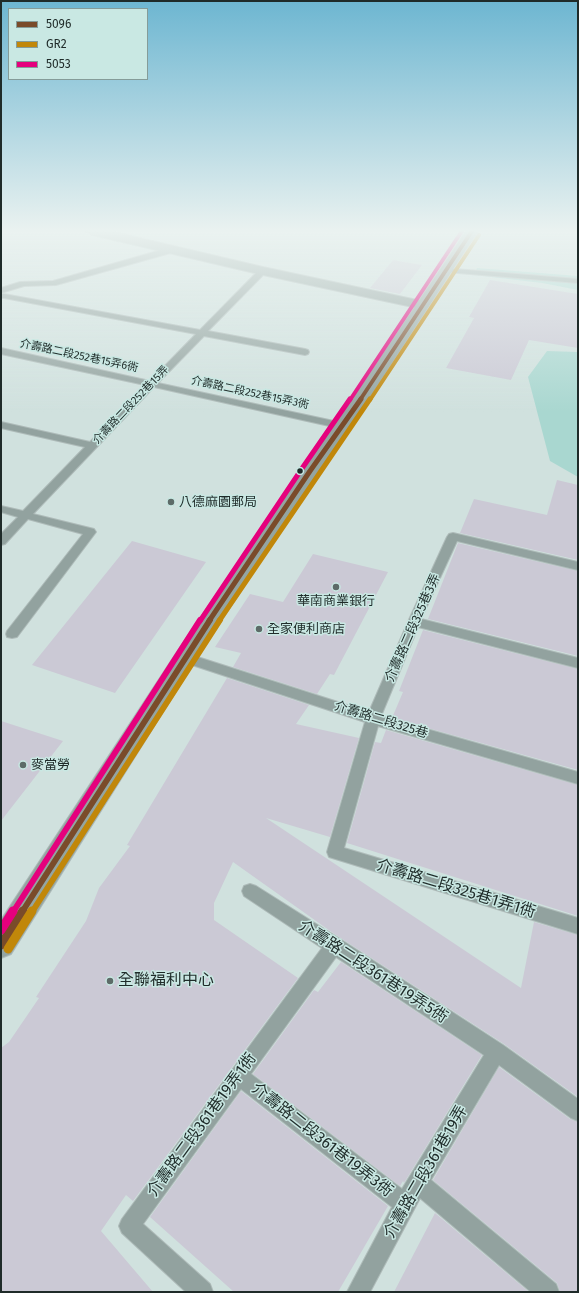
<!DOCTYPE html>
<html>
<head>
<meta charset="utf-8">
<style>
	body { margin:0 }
	#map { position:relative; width:579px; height:1293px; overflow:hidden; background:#d0e1de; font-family:"Fira Sans",sans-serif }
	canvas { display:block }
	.frame { position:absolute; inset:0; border:2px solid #1f2b29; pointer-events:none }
	.legend { position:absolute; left:8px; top:8px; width:140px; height:72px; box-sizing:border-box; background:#c9e8e3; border:1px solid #859c99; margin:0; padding:5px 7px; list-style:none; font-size:12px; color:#1f2b29 }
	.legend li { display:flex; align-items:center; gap:8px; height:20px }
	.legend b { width:20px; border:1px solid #859c99 }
</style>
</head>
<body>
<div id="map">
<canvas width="579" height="1293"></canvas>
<div class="frame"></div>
<ul class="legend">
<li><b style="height:5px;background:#7a4b2a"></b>5096</li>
<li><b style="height:5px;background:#c1870a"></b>GR2</li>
<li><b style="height:5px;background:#e5007d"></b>5053</li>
</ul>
</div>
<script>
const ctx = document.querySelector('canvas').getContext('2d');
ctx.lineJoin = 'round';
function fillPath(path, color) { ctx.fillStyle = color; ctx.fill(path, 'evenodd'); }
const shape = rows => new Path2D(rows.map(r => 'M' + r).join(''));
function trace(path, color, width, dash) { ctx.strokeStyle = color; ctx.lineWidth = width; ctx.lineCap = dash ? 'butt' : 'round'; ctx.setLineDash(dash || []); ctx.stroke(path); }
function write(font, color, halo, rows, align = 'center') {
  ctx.font = font + ' "Fira Sans","Noto Sans TC",sans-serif'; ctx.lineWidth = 3; ctx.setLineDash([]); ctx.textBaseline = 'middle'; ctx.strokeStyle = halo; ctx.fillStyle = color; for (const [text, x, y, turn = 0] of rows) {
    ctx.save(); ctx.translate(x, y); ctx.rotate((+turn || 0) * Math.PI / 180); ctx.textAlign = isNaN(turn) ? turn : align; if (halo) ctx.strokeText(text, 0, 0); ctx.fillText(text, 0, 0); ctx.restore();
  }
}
const green = shape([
	[477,268,578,276,578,290,542,283,474,275],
	[547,351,578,352,578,477,550,461,528,377]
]);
const building = shape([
	[393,260,422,265,400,294,370,288],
	[490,280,578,294,578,348,529,340,511,380,446,368,474,318,469,317],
	[557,480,578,485,578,560,460,533,474,499,547,515],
	[132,541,206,562,115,693,32,665],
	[458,543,578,571,578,656,428,619],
	[313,554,388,572,334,675,330,674,317,694,233,667,241,653,215,647,250,594,283,602],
	[423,630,578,669,578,770,392,718,403,692,399,691],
	[227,678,309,705,296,724,359,738,330,837,266,818,521,988,534,922,578,935,578,1097,504,1044,333,933,233,862,214,903,214,920,298,978,133,1201,126,1195,101,1231,153,1292,1,1292,1,1048,9,1042,39,998,36,997,86,921,99,888,130,846,127,845],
	[1,721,63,741,1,821],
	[386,730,578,785,578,916,347,843,375,742,381,743],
	[341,962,482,1055,404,1183,403,1181,400,1186,253,1074,314,990,318,992],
	[499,1067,570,1119,578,1122,578,1292,560,1292,557,1283,433,1180],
	[241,1091,388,1206,338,1292,234,1292,150,1217],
	[435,1213,529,1292,394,1292]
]);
const service = shape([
	[168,248,174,248,175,250,174,252,56,285,24,286,1,293,1,288,20,282,53,281,168,248],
	[443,268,578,279,578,283,446,272,443,272,443,268],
	[260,269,263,269,267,271,208,331,305,349,308,350,309,352,308,354,305,355,204,336,158,383,343,423,348,426,343,429,154,387,33,514,94,529,96,532,17,637,12,638,7,637,6,634,7,631,83,534,28,519,5,544,1,545,1,534,18,517,1,512,1,506,23,511,85,447,1,428,1,422,90,442,145,385,1,354,1,348,150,381,196,334,4,298,1,298,1,294,4,294,200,330,260,269],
	[453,533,578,562,578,570,457,541,421,619,578,658,578,668,418,627,381,716,578,772,578,784,378,726,344,848,578,918,578,934,329,857,327,852,365,722,180,661,178,658,180,655,185,653,369,712,408,622,447,537,449,534,453,533],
	[250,884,256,886,340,939,503,1045,578,1099,578,1121,571,1118,499,1065,431,1180,556,1284,559,1292,531,1292,420,1198,370,1292,347,1292,392,1207,241,1089,143,1224,210,1284,213,1292,186,1292,122,1233,119,1226,122,1219,322,948,244,896,242,891,244,886,250,884],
	[336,957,484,1055,402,1189,251,1074,336,957]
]);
const tertiary = shape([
	[86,231,110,231,263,267,422,301,427,302,429,305,427,308,422,309,263,275,92,235,86,231]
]);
const primary = shape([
	[466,231,478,231,351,426,318,473,193,664,11,954,1,958,1,920,177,652,304,467,336,423,466,231]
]);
const bus1Far3 = shape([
	[360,400,472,231]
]);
const bus1Far2 = shape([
	[209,621,310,471,361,399]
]);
const bus1Far1 = shape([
	[22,912,210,620]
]);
const bus1 = shape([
	[1,945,23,911]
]);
const bus2Far3 = shape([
	[370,400,479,235]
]);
const bus2Far2 = shape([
	[219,621,370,399]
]);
const bus2Far1 = shape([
	[32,912,220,620]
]);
const bus2 = shape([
	[8,949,32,911]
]);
const bus3Far3 = shape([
	[350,400,462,231]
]);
const bus3Far2 = shape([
	[200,621,303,467,350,399]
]);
const bus3Far1 = shape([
	[13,912,200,620]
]);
const bus3 = shape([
	[1,930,13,911]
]);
const markers = [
	[300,471,3.5,"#1f2b29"],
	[171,502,4,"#5d6b68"],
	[336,587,4,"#5d6b68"],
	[259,629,4,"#5d6b68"],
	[23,765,4,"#5d6b68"],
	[110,981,4,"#5d6b68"]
];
const farStreetnames = [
	["介壽路二段252巷15弄6衖",79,356,12],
	["介壽路二段252巷15弄3衖",250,393,12],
	["介壽路二段252巷15弄",131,405,-46]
];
const poiNames = [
	["八德麻園郵局",179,502],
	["華南商業銀行",336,601,"center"],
	["全家便利商店",267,629],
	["麥當勞",31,765]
];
const streetNames = [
	["介壽路二段325巷3弄",413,628,-66],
	["介壽路二段325巷",381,720,17]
];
const nearStreetnames = [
	["介壽路二段325巷1弄1衖",456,889,17],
	["介壽路二段361巷19弄5衖",373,972,33],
	["介壽路二段361巷19弄1衖",202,1125,-54],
	["介壽路二段361巷19弄3衖",322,1140,38],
	["介壽路二段361巷19弄",426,1172,-60]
];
const nearPoinames = [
	["全聯福利中心",118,981]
];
fillPath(green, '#a9d7d0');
fillPath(building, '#cbc9d5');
trace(service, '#aebbb9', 2);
trace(tertiary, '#aebbb9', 2);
trace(primary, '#aebbb9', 2);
fillPath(service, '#92a29f');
fillPath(tertiary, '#92a29f');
fillPath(primary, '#94a5a2');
trace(bus1Far3, '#7a4b2a', 4);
trace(bus1Far2, '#7a4b2a', 5);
trace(bus1Far1, '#7a4b2a', 6);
trace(bus1, '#7a4b2a', 9);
trace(bus2Far3, '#c1870a', 4);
trace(bus2Far2, '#c1870a', 5);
trace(bus2Far1, '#c1870a', 6);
trace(bus2, '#c1870a', 9);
trace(bus3Far3, '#e5007d', 4);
trace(bus3Far2, '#e5007d', 5);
trace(bus3Far1, '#e5007d', 6);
trace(bus3, '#e5007d', 9);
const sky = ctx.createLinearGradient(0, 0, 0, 412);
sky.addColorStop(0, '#6db6d1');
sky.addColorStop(0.56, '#eaf2f0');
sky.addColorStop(1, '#eaf2f000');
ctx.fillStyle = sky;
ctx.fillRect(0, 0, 579, 412);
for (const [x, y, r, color] of markers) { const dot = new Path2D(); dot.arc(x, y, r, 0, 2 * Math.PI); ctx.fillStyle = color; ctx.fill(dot); trace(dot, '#c9e8e3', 1.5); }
write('11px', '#1f2b29', '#c9e8e3', farStreetnames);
write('13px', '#1f2b29', '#c9e8e3', poiNames, 'left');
write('13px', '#1f2b29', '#c9e8e3', streetNames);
write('16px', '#1f2b29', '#c9e8e3', nearStreetnames);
write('16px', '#1f2b29', '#c9e8e3', nearPoinames, 'left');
</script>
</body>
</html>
